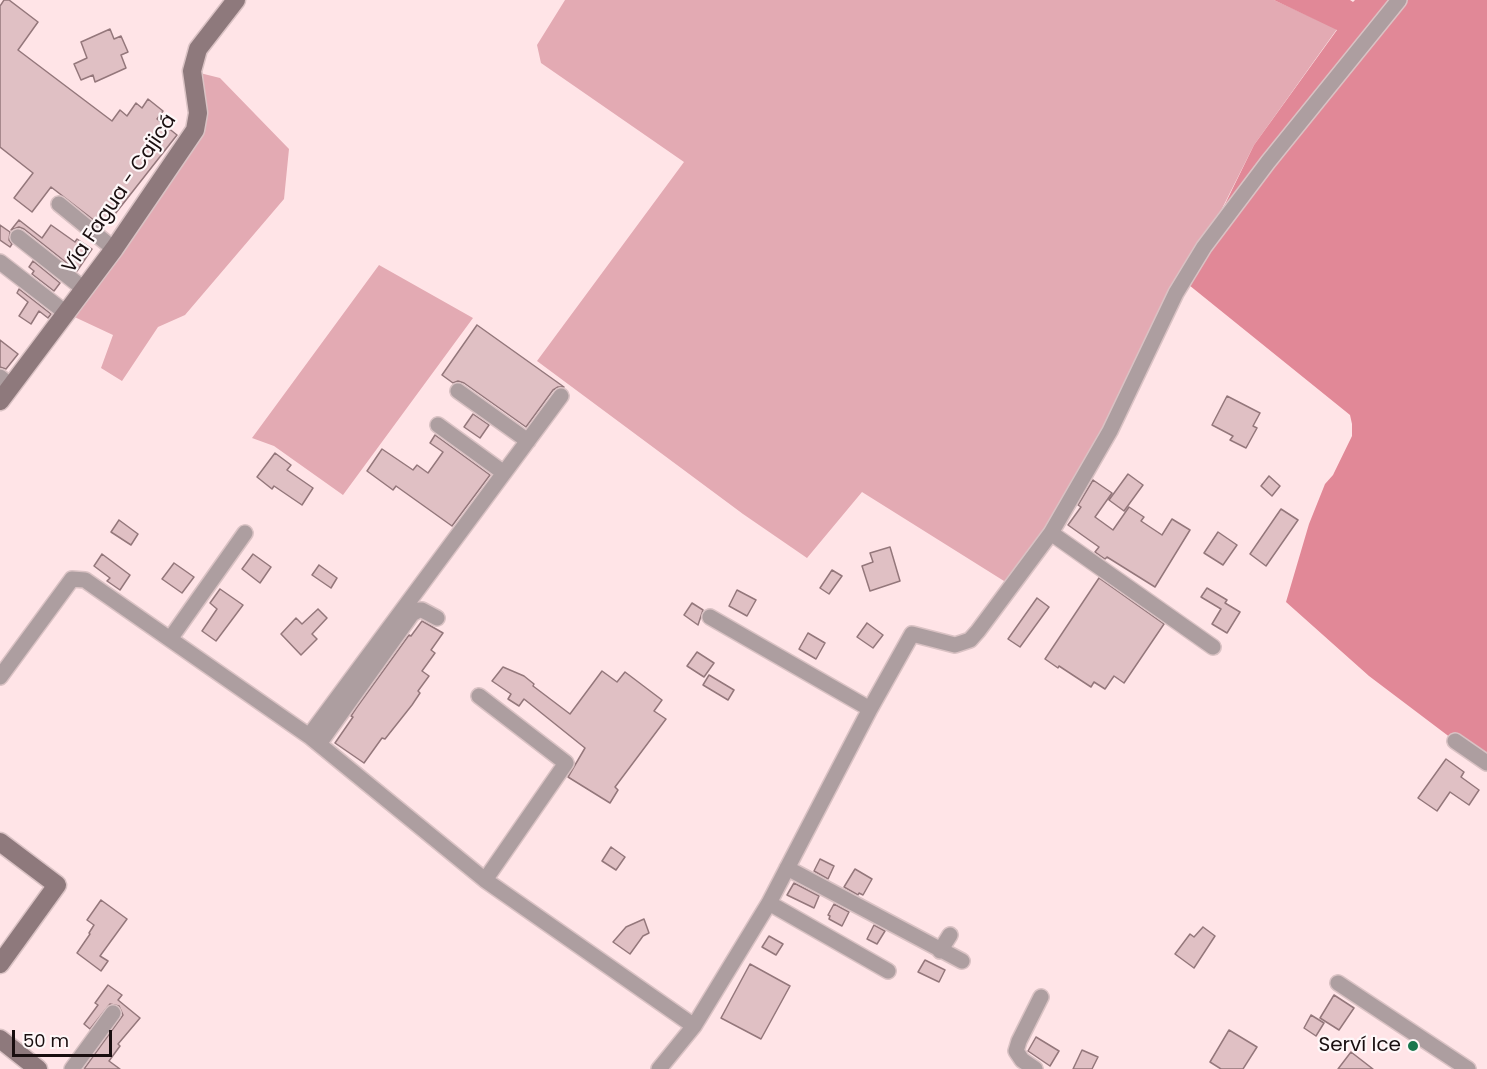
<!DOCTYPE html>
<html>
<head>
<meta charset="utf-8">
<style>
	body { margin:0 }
	#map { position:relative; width:1487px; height:1069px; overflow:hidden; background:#ffe4e7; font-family:Poppins,sans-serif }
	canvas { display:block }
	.scale { position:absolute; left:12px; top:1030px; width:100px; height:27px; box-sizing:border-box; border:3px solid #190e0f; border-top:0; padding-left:8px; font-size:18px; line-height:21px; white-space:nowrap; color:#190e0f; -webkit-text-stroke:4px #fef7f8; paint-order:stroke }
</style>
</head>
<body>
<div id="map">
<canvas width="1487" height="1069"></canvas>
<div class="scale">50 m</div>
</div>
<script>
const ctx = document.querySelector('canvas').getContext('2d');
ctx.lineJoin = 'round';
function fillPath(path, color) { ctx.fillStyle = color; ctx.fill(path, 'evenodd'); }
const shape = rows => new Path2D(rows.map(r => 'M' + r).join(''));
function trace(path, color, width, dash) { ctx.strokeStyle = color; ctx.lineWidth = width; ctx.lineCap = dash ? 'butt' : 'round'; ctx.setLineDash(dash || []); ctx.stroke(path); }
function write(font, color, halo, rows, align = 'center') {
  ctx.font = font + ' Poppins,sans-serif'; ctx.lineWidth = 4.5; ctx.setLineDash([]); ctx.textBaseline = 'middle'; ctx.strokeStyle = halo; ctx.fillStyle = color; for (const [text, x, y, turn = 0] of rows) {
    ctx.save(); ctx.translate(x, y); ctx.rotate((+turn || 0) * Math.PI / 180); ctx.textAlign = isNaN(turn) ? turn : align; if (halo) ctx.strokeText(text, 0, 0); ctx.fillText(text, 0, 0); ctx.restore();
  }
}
const green = shape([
	[565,0,1274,0,1337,29,1254,145,1110,431,1012,586,862,492,807,558,743,514,537,361,684,162,541,63,537,45],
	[192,71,220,78,289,149,284,199,185,315,158,327,122,381,101,368,113,335,66,313,195,130],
	[379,265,473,318,343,495,274,446,252,438]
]);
const forest = shape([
	[1274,0,1350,0,1353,2,1355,0,1487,0,1487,763,1455,741,1369,676,1286,602,1309,524,1325,484,1333,475,1352,436,1352,424,1350,415,1184,281,1204,247,1254,145,1337,30]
]);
const building = shape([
	[4,0,9,0,38,22,18,50,112,121,120,110,127,116,136,103,142,108,148,99,163,111,157,119,177,135,104,228,51,187,32,212,14,198,33,173,0,147,0,6,4,0],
	[110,29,114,39,121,36,128,52,121,55,126,68,95,82,93,75,81,80,74,64,87,58,81,42,110,29],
	[19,220,42,238,51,225,75,242,77,239,92,249,77,271,24,229,19,227,11,230,19,220],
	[0,225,10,232,9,240,12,244,10,247,0,240,0,225],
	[33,261,60,283,54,291,32,274,34,271,29,267,33,261],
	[19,289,51,314,48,318,39,311,31,324,19,316,28,302,17,293,19,289],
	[477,325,564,387,558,387,553,390,526,427,464,383,458,381,453,383,442,375,477,325],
	[0,340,18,354,6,369,0,367,0,340],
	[1227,396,1260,413,1253,426,1257,428,1246,448,1230,440,1233,436,1212,425,1227,396],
	[473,414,489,425,480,438,464,427,473,414],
	[435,435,490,475,452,526,396,486,393,490,367,471,382,449,413,470,417,465,428,473,443,452,430,443,435,435],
	[275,453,291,465,287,470,313,488,302,505,274,486,272,489,257,477,275,453],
	[1128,474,1143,485,1124,511,1109,500,1128,474],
	[1269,476,1280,486,1272,496,1261,486,1269,476],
	[1093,480,1112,493,1095,517,1113,530,1129,507,1144,517,1141,521,1162,535,1172,519,1190,530,1155,587,1107,557,1105,559,1095,552,1099,547,1068,525,1081,507,1078,505,1093,480],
	[1281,509,1298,520,1266,566,1250,554,1281,509],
	[119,520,138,534,131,545,111,532,119,520],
	[1218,532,1237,545,1223,565,1204,553,1218,532],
	[890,547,900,581,870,591,862,566,873,562,870,553,890,547],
	[102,554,130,575,120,590,107,581,110,578,94,566,102,554],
	[253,554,271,567,260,583,242,569,253,554],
	[174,563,194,577,182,593,162,579,174,563],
	[319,565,337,578,331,588,312,575,319,565],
	[832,570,842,576,829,594,820,588,832,570],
	[1099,578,1164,624,1124,683,1114,676,1105,689,1094,682,1091,687,1059,666,1058,668,1045,659,1099,578],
	[1207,588,1227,600,1225,603,1240,612,1227,633,1212,624,1221,609,1201,597,1207,588],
	[220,589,243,605,216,641,202,631,217,609,210,603,220,589],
	[737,590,756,600,747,616,729,606,737,590],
	[1037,598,1049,607,1020,647,1008,639,1037,598],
	[692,603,703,610,698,625,684,615,692,603],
	[318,609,327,618,312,634,317,639,301,655,281,634,296,618,302,624,318,609],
	[422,621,443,633,431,650,435,653,422,671,429,676,418,691,420,693,412,705,385,739,382,738,364,763,335,743,353,717,351,716,357,707,409,635,411,636,422,621],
	[867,623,883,635,873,648,857,637,867,623],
	[808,633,825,643,816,659,799,649,808,633],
	[697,652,714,663,704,677,687,666,697,652],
	[503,667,524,676,534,684,533,686,570,714,602,671,617,682,625,672,662,700,654,711,666,719,615,787,618,790,610,803,568,777,585,748,524,699,519,706,508,699,511,694,492,681,503,667],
	[709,675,734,690,728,700,703,685,709,675],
	[1446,759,1464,772,1461,777,1479,790,1469,805,1450,792,1437,811,1418,798,1446,759],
	[611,847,625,857,616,870,602,861,611,847],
	[820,859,834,866,828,879,814,871,820,859],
	[855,869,872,879,863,895,859,893,858,895,844,887,855,869],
	[794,883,819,896,814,908,787,895,794,883],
	[101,900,127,919,100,956,108,961,101,971,77,953,90,934,89,933,94,925,87,920,101,900],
	[834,904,849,912,842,926,829,919,830,916,828,915,834,904],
	[644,919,649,933,643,936,630,954,613,942,626,927,644,919],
	[874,925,885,931,877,944,867,939,874,925],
	[1203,927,1215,936,1194,968,1175,954,1190,934,1194,937,1203,927],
	[769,936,783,944,776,955,762,947,769,936],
	[925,960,945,970,939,982,918,972,925,960],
	[750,964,790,986,761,1039,721,1018,750,964],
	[108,985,122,995,118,1000,140,1018,118,1044,120,1046,109,1061,120,1069,84,1069,123,1015,119,1006,110,1004,90,1029,84,1024,98,1005,95,1003,108,985],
	[1334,995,1354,1008,1339,1030,1320,1018,1334,995],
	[1311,1015,1324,1023,1316,1036,1304,1028,1311,1015],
	[1229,1030,1257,1047,1243,1069,1221,1069,1210,1062,1229,1030],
	[1036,1037,1059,1051,1050,1066,1028,1051,1036,1037],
	[1082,1050,1098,1057,1092,1069,1073,1069,1082,1050],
	[1351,1052,1373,1069,1338,1069,1351,1052]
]);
const street = shape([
	[59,204,114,249],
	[18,237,84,289],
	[0,262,66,313],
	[0,377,11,386],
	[458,391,528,441],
	[438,425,504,473],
	[1051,533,1213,647],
	[710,617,870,709],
	[170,639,245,533],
	[0,677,72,579,85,580,309,736,485,880,694,1026],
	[479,696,566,763,485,880],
	[309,736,561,396],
	[1455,741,1487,763],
	[319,744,412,614,419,610,422,610,437,618],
	[787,868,962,961],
	[769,903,888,971],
	[940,951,950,935],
	[1338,983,1468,1069],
	[72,1069,113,1013],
	[659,1069,694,1026,769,903,870,709,912,634,955,645,970,640,978,631,1051,533,1110,431,1176,293,1204,247,1268,162,1399,0],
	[1035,1069,1022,1060,1016,1051,1019,1041,1041,997]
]);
const secondary = shape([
	[0,401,114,249,195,130,198,113,192,71,198,49,236,0],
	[0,842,57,885,0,964],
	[0,1039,38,1069]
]);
const markers = [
	[1413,1046,6,"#18774d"]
];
const streetNames = [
	["Vía Fagua - Cajicá",120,194,-56]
];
const poiNames = [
	["Serví Ice",1401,1046]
];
fillPath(green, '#e3aab3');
fillPath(forest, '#e18897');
fillPath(building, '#e0c0c4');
trace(building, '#94777b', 1.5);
trace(street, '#dac2c4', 18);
trace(secondary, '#dac2c4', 21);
trace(street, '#ad9ea0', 15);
trace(secondary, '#8e797c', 18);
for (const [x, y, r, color] of markers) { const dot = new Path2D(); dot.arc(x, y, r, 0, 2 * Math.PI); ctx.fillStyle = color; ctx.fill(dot); trace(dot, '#fef7f8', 2); }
write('20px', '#190e0f', '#fef7f8', streetNames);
write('20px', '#190e0f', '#fef7f8', poiNames, 'right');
</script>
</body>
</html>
